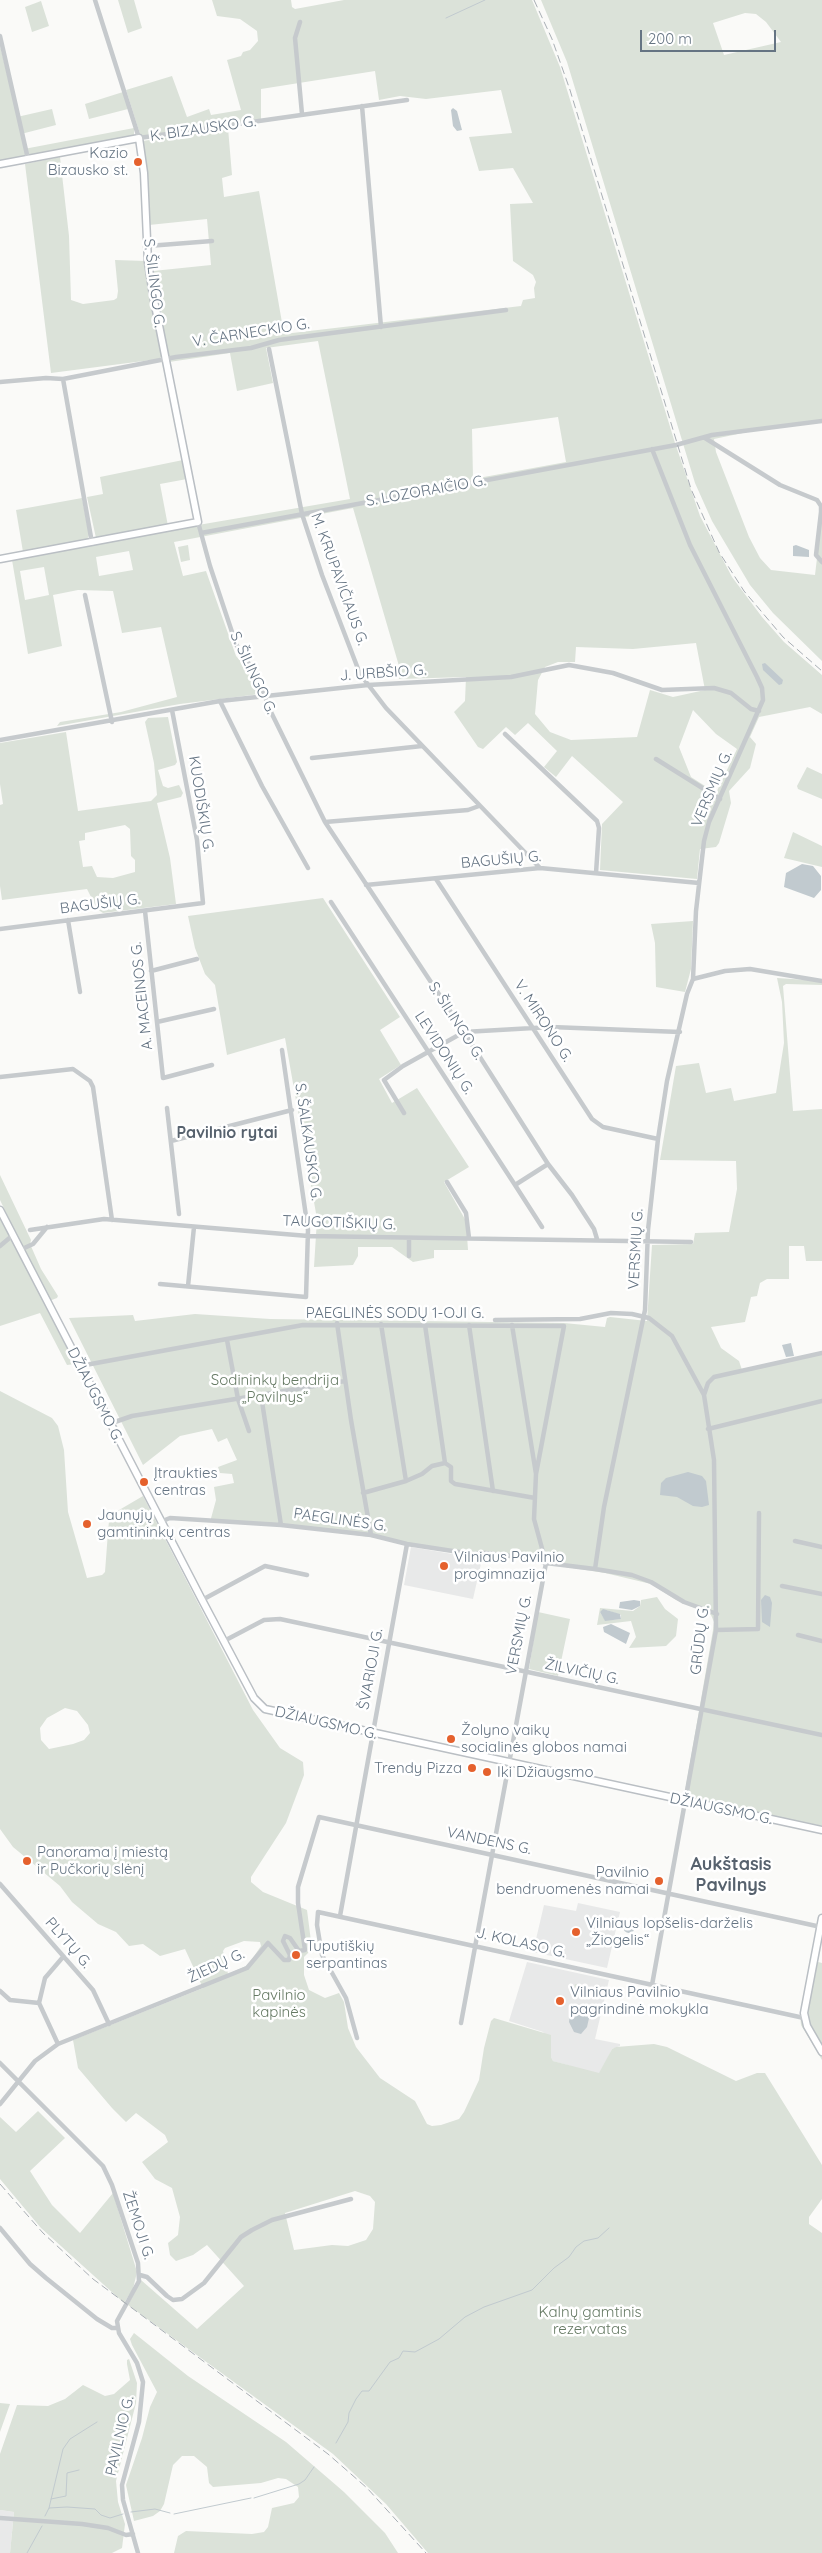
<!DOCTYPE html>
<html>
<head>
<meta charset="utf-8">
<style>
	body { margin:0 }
	#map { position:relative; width:822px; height:2553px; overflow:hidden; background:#fafaf8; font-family:Quicksand,sans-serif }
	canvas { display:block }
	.scale { position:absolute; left:640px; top:30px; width:136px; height:22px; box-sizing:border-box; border:2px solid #657483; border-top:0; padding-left:6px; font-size:15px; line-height:18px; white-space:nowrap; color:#657483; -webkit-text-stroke:4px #fff; paint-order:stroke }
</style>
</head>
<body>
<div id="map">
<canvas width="822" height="2553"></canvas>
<div class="scale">200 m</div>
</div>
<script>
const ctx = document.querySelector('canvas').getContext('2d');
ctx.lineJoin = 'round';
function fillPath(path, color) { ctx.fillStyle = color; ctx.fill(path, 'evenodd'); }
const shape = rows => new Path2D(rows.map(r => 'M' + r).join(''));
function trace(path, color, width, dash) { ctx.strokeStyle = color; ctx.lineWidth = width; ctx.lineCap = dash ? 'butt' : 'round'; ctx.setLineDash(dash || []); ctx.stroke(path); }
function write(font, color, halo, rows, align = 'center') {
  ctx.font = font + ' Quicksand,sans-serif'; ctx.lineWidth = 5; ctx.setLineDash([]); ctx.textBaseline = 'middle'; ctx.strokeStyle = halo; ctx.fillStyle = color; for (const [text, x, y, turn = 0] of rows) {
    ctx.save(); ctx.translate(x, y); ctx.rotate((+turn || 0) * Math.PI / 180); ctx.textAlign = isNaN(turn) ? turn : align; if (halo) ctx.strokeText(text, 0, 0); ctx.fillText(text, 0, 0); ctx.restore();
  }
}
const built = shape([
	[411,1547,482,1559,473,1599,404,1585],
	[578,1903,620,1912,607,1968,533,1952,544,1905,576,1911],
	[527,1962,609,1980,595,2039,620,2044,620,2046,612,2049,601,2072,598,2074,553,2061,551,2057,549,2040,543,2032,509,2021],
	[0,2510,14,2512,10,2553,0,2553]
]);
const green = shape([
	[118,0,134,0,142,28,128,33],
	[212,0,291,0,292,7,295,9,344,0,532,0,560,67,675,443,700,516,732,577,762,617,784,642,822,675,822,714,810,707,759,717,750,737,756,744,750,768,729,791,731,803,719,843,716,847,700,849,697,879,600,870,602,824,623,802,572,756,556,777,544,767,557,751,528,723,515,735,506,727,483,749,478,747,454,712,465,701,466,677,399,679,399,666,353,508,174,542,183,576,206,571,236,656,247,668,260,694,180,704,57,726,60,722,121,712,177,697,161,627,122,633,113,591,78,590,53,595,62,646,28,654,12,560,169,530,350,499,318,341,266,348,273,383,237,391,230,353,169,362,153,271,211,265,207,219,149,225,143,141,228,128,232,175,222,178,224,197,259,191,284,334,521,306,523,300,535,298,534,288,536,282,533,275,513,261,510,204,533,203,513,168,479,171,469,137,512,133,501,90,426,99,400,96,379,100,375,71,261,89,261,119,143,136,140,134,126,90,172,76,187,117,209,109,211,115,241,110,227,60,241,56,243,52,250,50,258,41,257,31,240,19,217,16],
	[558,417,566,462,473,479,472,429],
	[129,551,133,570,99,576,96,557],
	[44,567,49,595,25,600,20,571],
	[696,643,705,690,673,697,650,690,637,737,571,740,550,732,535,714,538,680,545,667,558,662,575,662,576,647,633,649],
	[693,710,716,734,737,749,716,793,691,777,679,747],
	[541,0,822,0,822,420,786,424,714,439,716,452,749,537,760,558,771,570,815,575,822,516,822,661,773,613,750,585,712,521,695,483,567,62],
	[745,13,756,14,766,22,781,42,724,55,713,23],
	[41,1,49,26,32,32,25,7],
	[0,45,17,117,52,109,56,125,21,134,24,149,134,128,134,135,0,162],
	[123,92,128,109,89,119,85,104],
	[60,157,69,236,71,300,83,304,114,300,117,298,118,291,115,260,146,261,162,356,159,359,51,373,25,164],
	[183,460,187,479,160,484,168,526,96,538,87,497,103,494,100,477],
	[82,498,89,535,86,542,23,552,16,510],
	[188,545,190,560,181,562,178,547],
	[168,717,177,762,175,765,158,770,163,786,168,788,179,785,183,793,181,797,157,803,170,858,176,904,103,913,97,909,87,889,2,900,0,886,0,805,3,804,0,784,0,743,66,732,78,811,151,801,157,795,154,763,145,722,148,718],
	[125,825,130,829,131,856,135,860,135,872,113,878,97,877,92,866,83,867,79,841,85,840,85,833],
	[807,767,822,774,822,799,798,789,797,786],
	[793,832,822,846,822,867,784,858],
	[323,898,400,1017,380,1030,401,1065,379,1079,392,1103,417,1088,469,1167,444,1182,466,1221,468,1250,434,1250,434,1258,413,1262,392,1247,358,1247,358,1256,353,1265,314,1267,317,1219,285,1038,227,1055,215,985,205,974,195,948,188,916],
	[693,921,691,969,685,992,656,987,655,943,651,924],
	[777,978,822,981,822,985,786,984,783,986,793,1111,822,1109,822,1261,806,1261,804,1246,789,1246,789,1279,767,1279,760,1283,757,1296,751,1297,745,1322,711,1327,721,1348,739,1361,742,1370,822,1352,822,1826,684,1797,713,1630,714,1622,711,1615,676,1600,651,1584,605,1573,370,1537,285,1526,210,1522,216,1500,214,1487,234,1483,232,1474,220,1473,218,1467,237,1460,227,1438,218,1442,212,1429,180,1436,143,1465,69,1318,133,1315,135,1321,195,1314,270,1319,564,1323,605,1327,607,1318,610,1317,647,1321,652,1245,693,1244,695,1233,729,1232,737,1189,736,1161,660,1160,676,1066,699,1063,706,1093,731,1088,734,1101,776,1093,784,1043,782,1002],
	[0,1175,31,1240,30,1244,41,1269,58,1296,57,1298,49,1301,0,1200],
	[0,1216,75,1364,67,1365,40,1313,0,1326],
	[0,1391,52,1418,58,1426,64,1450,68,1512,87,1578,102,1575,105,1572,108,1532,109,1521,114,1513,143,1496,253,1710,280,1748,303,1762,304,1775,286,1823,251,1877,251,1882,263,1892,307,1910,312,1949,304,1957,304,1975,309,1990,325,1998,339,1993,344,2002,348,2028,356,2047,380,2078,415,2101,427,2124,432,2126,441,2125,459,2119,464,2112,479,2080,484,2048,491,2021,494,2018,551,2035,551,2057,553,2061,599,2073,612,2049,616,2047,654,2044,667,2047,736,2081,757,2073,765,2073,822,2165,822,2199,809,2217,809,2224,822,2233,822,2553,428,2553,386,2504,333,2454,128,2305,141,2280,197,2329,244,2286,207,2245,193,2255,176,2261,170,2255,168,2243,178,2235,180,2217,172,2188,155,2179,142,2162,168,2142,165,2135,136,2113,126,2122,112,2108,78,2068,73,2040,203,1988,185,1949,160,1956,143,1944,129,1946,116,1932,98,1924,72,1902,60,1886,13,1847,0,1829],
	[65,1708,77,1711,88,1725,90,1733,84,1740,73,1744,49,1749,41,1740,40,1728,47,1718],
	[244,1941,260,1942,261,1946,248,1965,228,1974,223,1951,225,1948],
	[355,2191,370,2196,375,2202,373,2229,366,2240,348,2246,332,2245,294,2250,285,2213],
	[657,1597,665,1609,678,1619,676,1636,666,1646,629,1648,636,1637,631,1621,597,1625,600,1608,633,1611,640,1606,641,1600],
	[606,1610,621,1615,621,1619,605,1620,600,1612],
	[538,1612,570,1619,558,1676,529,1669],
	[810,1960,822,1963,822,2060,801,2025,800,2014],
	[575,1984,592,1988,590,1997,573,1993],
	[38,2111,65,2138,30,2171,52,2205,80,2233,113,2193,137,2272,133,2289,124,2303,41,2228,0,2179,0,2117,16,2132],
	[134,2333,188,2376,286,2442,344,2492,385,2533,398,2553,174,2553,178,2536,186,2531,252,2534,264,2532,268,2527,272,2508,294,2503,299,2497,298,2487,286,2479,278,2478,261,2483,213,2487,209,2483,207,2467,194,2456,182,2456,173,2465,164,2504,160,2511,153,2516,134,2521,126,2485,142,2438,150,2407,157,2392,132,2345,130,2339],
	[129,2359,137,2383,136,2403,116,2481,118,2502,125,2524,122,2548,112,2553,10,2553,14,2512,0,2510,0,2454,17,2405,48,2406,65,2399,83,2385,105,2396,114,2394,130,2380,127,2364,127,2360],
	[0,2403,10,2404,0,2432]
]);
const water = shape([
	[453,108,457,111,462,130,457,131,453,126,451,110],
	[796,545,809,550,809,557,793,556,793,546],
	[765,663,783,680,782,684,779,685,763,670,762,664],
	[802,864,813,866,821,876,821,890,814,898,784,887,786,873],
	[791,1343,794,1356,786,1357,782,1345],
	[688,1472,702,1476,706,1481,709,1505,702,1507,693,1506,677,1497,660,1495,661,1483,666,1478],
	[765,1595,770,1597,772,1603,770,1627,762,1622,761,1600],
	[634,1600,640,1601,640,1606,632,1610,619,1608,620,1602],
	[603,1609,620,1614,621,1619,605,1621,600,1612],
	[611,1624,630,1633,626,1644,604,1632,603,1627],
	'623 1927a6 6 0 1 1 12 0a6 6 0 1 1-12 0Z',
	[578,2007,585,2008,590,2014,587,2027,581,2034,574,2032,569,2022,570,2014]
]);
const stream = shape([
	[446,18,485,0],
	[336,2443,348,2422,349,2413,356,2399,362,2391,369,2391,390,2362,399,2358,403,2351,415,2352,439,2339,465,2317,484,2307,532,2290,554,2268,569,2257,576,2247,584,2241,598,2238,609,2228],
	[254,2498,299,2484,305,2480,314,2467],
	[51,2499,66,2496,67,2473,79,2470],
	[49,2508,63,2449,70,2439,97,2422],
	[131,2512,155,2509,170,2513],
	[174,2514,251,2498],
	[45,2516,49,2508,67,2507,95,2509,101,2515,110,2518,123,2514],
	[27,2553,42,2526]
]);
const street = shape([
	[95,0,139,138,407,100],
	[300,22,295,38,302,114],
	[0,36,28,159],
	[362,106,381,327],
	[148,246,212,241],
	[269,349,302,514,322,575,360,674,386,708,540,868],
	[63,379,92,543],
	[0,382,46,378,63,379,176,357,251,348,279,340,506,310],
	[705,438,780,485,817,500,821,506,821,512,816,555,822,562],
	[198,522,210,566,236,644,242,655,257,674,269,708,325,822,464,1032,548,1164,572,1195,594,1229,597,1239],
	[201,533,676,445,712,435,822,421],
	[85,595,112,722],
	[220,701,262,786,308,868],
	[505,734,597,821,599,828,596,873],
	[0,740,220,701,368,685,511,677,569,665,613,673,662,690,714,688,731,693,751,709,759,711],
	[312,758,422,746],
	[656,759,720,799],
	[325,822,468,810,479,806],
	[436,879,592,1119,603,1127,658,1139],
	[366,885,540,868,699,883],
	[331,902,515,1185,548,1164],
	[145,911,163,1078,212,1065],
	[68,920,80,992],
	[0,929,203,903,197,840,172,710],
	[151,971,197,959],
	[693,979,725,971,750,969,822,981],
	[157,1022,214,1009],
	[0,1077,73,1069,90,1081,93,1087,112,1220],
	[167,1108,179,1214],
	[404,1113,384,1080,403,1066,464,1032,551,1027,680,1032],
	[171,1141,292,1110],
	[447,1182,466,1213,469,1238],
	[515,1185,542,1227],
	[30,1230,104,1219,308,1236,691,1242],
	[0,1246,13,1235],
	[20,1250,33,1244,47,1227],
	[409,1256,409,1238],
	[160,1284,306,1297,308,1230,282,1050],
	[188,1286,194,1227],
	[495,1320,580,1319,611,1313,632,1314,649,1318,672,1336,704,1395,714,1460,716,1630,652,1985],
	[337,1323,351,1420,371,1535],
	[381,1324,406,1481],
	[425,1325,445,1463],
	[469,1325,493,1491],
	[512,1325,536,1474,534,1519,546,1563],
	[227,1340,238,1399,249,1431],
	[80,1366,303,1325,564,1326,536,1474],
	[261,1395,281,1525],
	[704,1395,708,1383,714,1377,822,1353],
	[109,1424,132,1416,345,1381],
	[708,1429,822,1401],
	[363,1493,406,1481,422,1474,432,1466,445,1463,451,1467,451,1481,455,1484,535,1498],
	[160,1522,170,1518,281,1525,371,1535,407,1544,472,1554,485,1553,521,1557,546,1563],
	[795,1541,822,1547],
	[595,1569,632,1575,651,1582,684,1602,717,1614],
	[782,1586,822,1594],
	[202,1600,265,1566,307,1575],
	[716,1630,758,1629,759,1513],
	[798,1635,822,1641],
	[224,1641,264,1620,280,1619,822,1735],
	[0,1884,93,1990,109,2024],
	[340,1916,407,1544],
	[0,1991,10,2000,39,2003,58,2044],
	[39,2003,45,1978,63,1957],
	[461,2023,546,1563,595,1569,604,1507,645,1310,648,1230,658,1139,667,1081,687,994,693,979,696,911,704,841,709,822,763,700,762,688,757,677,690,545,652,449],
	[357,2038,346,1998,322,1955,317,1925,318,1912,804,2018],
	[0,2063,103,2166,112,2185,138,2263,139,2281,117,2321,119,2333,137,2363,143,2382,139,2422,122,2485,123,2500,138,2553],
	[0,2104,35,2061,58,2044,247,1968,268,1943,284,1960,289,1960,290,1955,283,1941,285,1936,290,1938,299,1951,305,1950,298,1903,298,1887,319,1817,821,1927],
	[0,2228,30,2264,46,2278,97,2319,112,2328,118,2328],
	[140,2275,147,2277,167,2296,173,2300,182,2299,204,2283,241,2237,252,2230,272,2220,351,2199],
	[0,2518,82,2524,108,2528,126,2535,133,2534]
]);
const secondary = shape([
	[0,164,139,138,144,173,148,262,153,295,198,522,0,559],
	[0,1210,202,1600,254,1698,265,1709,822,1830],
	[822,1918,804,2013,807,2026,822,2052]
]);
const rail = shape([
	[534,0,552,39,570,90,691,489,719,552,744,591,783,637,822,671],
	[0,2184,43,2233,93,2279,328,2454,367,2488,426,2553]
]);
const markers = [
	[138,162,5,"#e5612d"],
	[144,1482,5,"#e5612d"],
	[87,1524,5,"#e5612d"],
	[444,1566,5,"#e5612d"],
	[451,1739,5,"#e5612d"],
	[472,1768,5,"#e5612d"],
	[487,1772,5,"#e5612d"],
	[27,1861,5,"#e5612d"],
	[659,1881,5,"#e5612d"],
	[576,1932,5,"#e5612d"],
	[296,1955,5,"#e5612d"],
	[560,2001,5,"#e5612d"]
];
const streetNames = [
	["K. BIZAUSKO G.",203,129,-8],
	["S. ŠILINGO G.",154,283,83],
	["V. ČARNECKIO G.",251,333,-9],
	["S. LOZORAIČIO G.",426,491,-10],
	["M. KRUPAVIČIAUS G.",339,579,70],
	["S. ŠILINGO G.",253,673,65],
	["J. URBŠIO G.",383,673,-4],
	["VERSMIŲ G.",712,789,-67],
	["KUODIŠKIŲ G.",201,804,81],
	["BAGUŠIŲ G.",501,860,-5],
	["BAGUŠIŲ G.",100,904,-7],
	["A. MACEINOS G.",142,996,-96],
	["S. ŠILINGO G.",456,1021,57],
	["V. MIRONO G.",543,1021,57],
	["LEVIDONIŲ G.",444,1053,57],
	["S. ŠALKAUSKO G.",308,1142,82],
	["TAUGOTIŠKIŲ G.",339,1223,2],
	["VERSMIŲ G.",636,1249,-87],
	["PAEGLINĖS SODŲ 1-OJI G.",395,1313],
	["DŽIAUGSMO G.",95,1395,63],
	["PAEGLINĖS G.",340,1520,8],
	["VERSMIŲ G.",519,1635,-79],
	["GRŪDŲ G.",700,1640,-83],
	["ŠVARIOJI G.",371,1669,-80],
	["ŽILVIČIŲ G.",582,1672,12],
	["DŽIAUGSMO G.",326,1723,13],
	["DŽIAUGSMO G.",721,1809,12],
	["VANDENS G.",489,1841,12],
	["PLYTŲ G.",68,1943,49],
	["J. KOLASO G.",521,1943,13],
	["ŽIEDŲ G.",216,1966,-25],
	["ŽEMOJI G.",138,2225,72],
	["PAVILNIO G.",120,2436,-77]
];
const poiNames = [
	["Kazio",128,153,"right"],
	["Bizausko st.",128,170,"right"],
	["Įtraukties",154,1473],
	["centras",154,1490],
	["Jaunųjų",97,1515],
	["gamtininkų centras",97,1532],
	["Vilniaus Pavilnio",454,1557],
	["progimnazija",454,1574],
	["Žolyno vaikų",461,1730],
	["socialinės globos namai",461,1747],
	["Trendy Pizza",462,1768,"right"],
	["Iki Džiaugsmo",497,1772],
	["Panorama į miestą",37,1852],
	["ir Pučkorių slėnį",37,1869],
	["Pavilnio",649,1872,"right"],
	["bendruomenės namai",649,1889,"right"],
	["Vilniaus lopšelis-darželis",586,1923],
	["„Žiogelis“",586,1940],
	["Tuputiškių",306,1946],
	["serpantinas",306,1963],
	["Vilniaus Pavilnio",570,1992],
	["pagrindinė mokykla",570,2009]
];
const parkNames = [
	["Sodininkų bendrija",275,1380],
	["„Pavilnys“",275,1397],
	["Pavilnio",279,1995],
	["kapinės",279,2012],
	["Kalnų gamtinis",590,2312],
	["rezervatas",590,2329]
];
const neighbourhoodNames = [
	["Pavilnio rytai",227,1133]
];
const quarterNames = [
	["Aukštasis",731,1865],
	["Pavilnys",731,1886]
];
fillPath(built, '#e8e9e9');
fillPath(green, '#dbe2d9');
fillPath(water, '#c1cacf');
trace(stream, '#c1cacf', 1);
trace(secondary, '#babfc4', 9);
trace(street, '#c6cacd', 4.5);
trace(secondary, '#fff', 6);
trace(rail, '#a8aeb4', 1, [8, 4]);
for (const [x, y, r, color] of markers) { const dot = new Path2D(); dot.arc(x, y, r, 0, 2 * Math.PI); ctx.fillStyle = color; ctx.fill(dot); trace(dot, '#fff', 2); }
write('15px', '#657483', '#fff', streetNames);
write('15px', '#657483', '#fff', poiNames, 'left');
write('15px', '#667a64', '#fff', parkNames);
write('bold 16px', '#57626e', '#fff', neighbourhoodNames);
write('bold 18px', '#57626e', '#fff', quarterNames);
</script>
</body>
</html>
